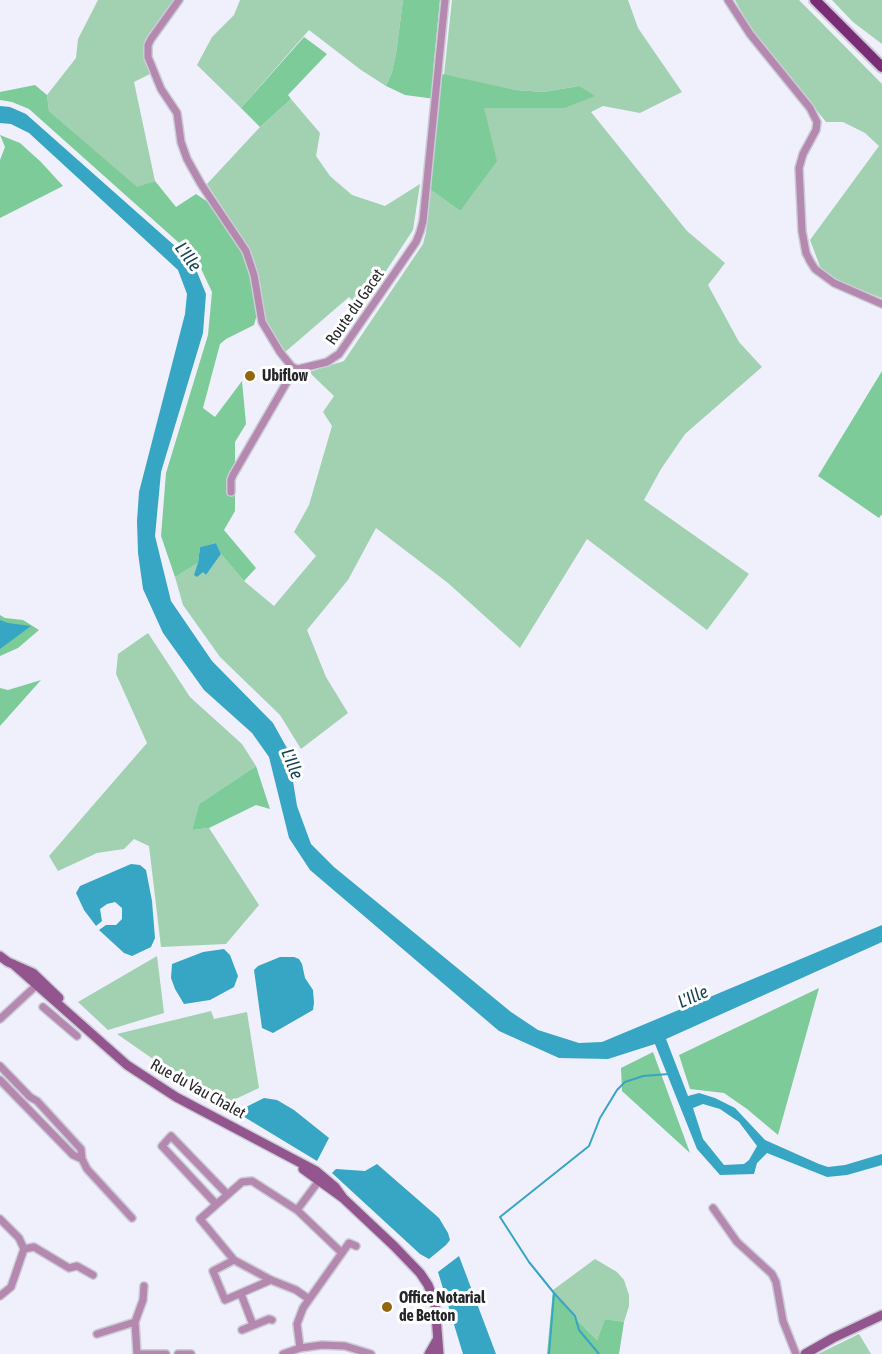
<!DOCTYPE html>
<html>
<head>
<meta charset="utf-8">
<style>
	body { margin:0 }
	canvas { display:block; background:#eff0fc }
</style>
</head>
<body>
<canvas width="882" height="1354"></canvas>
<script>
const ctx = document.querySelector('canvas').getContext('2d');
ctx.lineJoin = 'round';
function fillPath(path, color) { ctx.fillStyle = color; ctx.fill(path, 'evenodd'); }
const shape = rows => new Path2D(rows.map(r => 'M' + r).join(''));
function trace(path, color, width, dash) { ctx.strokeStyle = color; ctx.lineWidth = width; ctx.lineCap = dash ? 'butt' : 'round'; ctx.setLineDash(dash || []); ctx.stroke(path); }
function write(font, color, halo, rows, align = 'center') {
  ctx.font = font + ' "Asap Condensed",sans-serif'; ctx.lineWidth = 6; ctx.setLineDash([]); ctx.textBaseline = 'middle'; ctx.strokeStyle = halo; ctx.fillStyle = color; for (const [text, x, y, turn = 0] of rows) {
    ctx.save(); ctx.translate(x, y); ctx.rotate((+turn || 0) * Math.PI / 180); ctx.textAlign = isNaN(turn) ? turn : align; if (halo) ctx.strokeText(text, 0, 0); ctx.fillText(text, 0, 0); ctx.restore();
  }
}
const green = shape([
	[98,0,175,0,144,43,145,56,152,73,134,82,155,181,137,188,49,111,47,95,76,58,78,39],
	[240,0,403,0,396,54,392,72,386,86,361,70,309,30,241,108,197,65,212,37,234,15],
	[452,0,628,0,638,28,682,92,640,113,603,106,591,112,687,231,725,263,708,285,739,342,762,367,685,434,661,469,644,500,749,574,707,630,587,539,520,648,448,583,376,528,348,580,307,630,326,677,348,713,301,749,280,715,220,657,183,605,175,577,198,563,206,575,221,554,244,581,274,606,316,556,294,532,309,505,332,426,323,412,334,396,309,372,344,361,423,244,426,232,431,190,460,211,484,108,564,108,579,86,543,92,516,90,444,75],
	[735,0,799,0,882,84,882,298,836,281,821,269,810,240,879,146,865,133,843,122,826,122,749,26],
	[832,0,882,0,882,44,853,22],
	[291,99,320,133,316,156,330,176,352,195,385,206,420,184,413,230,361,309,349,297,284,353,265,321,251,251,207,184,260,127],
	[148,633,190,697,242,744,256,766,199,804,192,830,209,828,259,905,226,944,161,947,149,846,134,839,124,849,97,853,58,871,49,856,147,743,116,674,118,654],
	[157,956,164,1013,108,1030,78,1002],
	[211,1011,214,1019,247,1012,259,1088,227,1103,176,1075,117,1034],
	[595,1259,617,1272,624,1280,629,1295,629,1306,624,1322,605,1319,597,1340,575,1318,553,1290],
	[859,1334,871,1354,818,1354]
]);
const forest = shape([
	[403,0,440,0,433,72,516,90,543,92,579,86,595,96,564,108,484,108,497,161,460,211,431,190,427,183,435,99,405,95,386,86,392,72,396,54],
	[304,37,327,54,288,95,291,99,260,127,241,108],
	[35,85,47,95,49,111,137,187,155,181,176,207,196,194,208,202,243,254,250,274,257,314,254,325,226,339,220,344,203,408,215,417,242,381,246,424,235,442,235,511,224,530,256,568,244,581,221,554,216,543,200,547,198,563,175,577,161,536,166,473,208,335,212,292,196,258,29,109,12,102,0,100,0,92],
	[0,135,20,143,41,162,63,186,0,218,0,160,5,147],
	[882,371,882,514,879,518,818,476],
	[0,615,5,618,23,620,39,630,18,648,0,656],
	[41,680,0,726,0,688,8,690],
	[256,766,270,809,256,805,209,828,192,830,199,804],
	[819,988,778,1135,747,1109,724,1093,690,1089,679,1055],
	[653,1052,690,1153,622,1091,621,1068],
	[553,1290,575,1318,597,1340,605,1319,624,1322,619,1354,547,1354]
]);
const water = shape([
	[0,106,10,107,26,114,193,262,206,294,203,333,161,472,155,536,171,601,212,661,273,723,288,750,297,806,311,844,334,867,511,1012,538,1030,579,1043,602,1042,882,925,882,942,666,1039,688,1096,699,1093,715,1098,735,1108,765,1140,819,1164,828,1167,845,1165,882,1154,882,1165,847,1175,827,1177,767,1153,757,1163,754,1174,720,1175,697,1149,655,1044,608,1059,559,1058,499,1031,310,870,289,838,269,757,252,733,204,690,163,633,143,589,138,553,137,521,139,492,185,314,187,294,178,270,29,133,11,124,0,123],
	[703,1104,720,1109,739,1122,757,1146,749,1160,744,1164,724,1165,703,1139,693,1108],
	[216,543,221,554,206,575,203,572,197,577,194,575,198,563,200,547],
	[0,620,8,623,31,626,0,649],
	[131,864,140,865,146,870,152,901,155,938,151,947,132,956,124,953,99,930,106,925,116,925,122,919,122,908,115,902,107,904,100,909,102,921,96,926,84,910,76,893,80,886],
	[224,949,230,955,238,976,234,987,210,1000,184,1004,175,989,171,978,172,964,203,952],
	[280,957,294,957,299,959,302,964,305,978,313,990,314,1003,313,1010,273,1033,262,1028,254,970,258,966],
	[264,1098,277,1100,294,1110,329,1138,317,1161,236,1112],
	[377,1164,439,1218,448,1233,450,1240,446,1245,429,1259,420,1254,332,1173,336,1169,365,1171],
	[459,1256,496,1354,463,1354,438,1272]
]);
const stream = shape([
	[554,1293,575,1316,579,1330,599,1354],
	[549,1354,554,1293,529,1262,500,1217,589,1146,600,1118,617,1090,625,1082,643,1076,669,1074]
]);
const street = shape([
	[179,0,151,39,148,45,148,57,161,89,177,113,181,142,187,159,201,184,246,251,254,275,262,322,280,352,292,367,298,369,327,362,339,354,416,242,420,232,423,221,445,0],
	[728,0,750,34,810,108,817,122,816,130,803,154,799,168,802,231,806,253,810,261,815,269,834,283,882,304],
	[231,492,231,480,233,475,295,368],
	[43,1007,77,1036],
	[0,1019,40,982],
	[0,1066,30,1097,37,1101,81,1149,82,1159,87,1169,132,1218],
	[0,1080,73,1155,82,1159],
	[216,1204,162,1146,171,1136,227,1194],
	[713,1208,737,1242,772,1274,776,1282,783,1321,796,1354],
	[297,1210,321,1178],
	[0,1219,19,1238,24,1249,11,1287,0,1296],
	[24,1249,34,1247,69,1268,77,1266,93,1275],
	[234,1260,213,1271,225,1300,271,1280],
	[241,1294,253,1325],
	[309,1299,296,1290,271,1280,234,1260,200,1219,242,1182,252,1181,297,1210,342,1253],
	[135,1322,143,1300,144,1286],
	[242,1330,269,1319,272,1320],
	[97,1334,135,1322,137,1354],
	[300,1348,297,1324,303,1308,349,1243,356,1246],
	[137,1354,166,1354],
	[178,1354,191,1354],
	[283,1354,300,1348,322,1345,345,1346,371,1354]
]);
const secondary = shape([
	[0,956,8,962,33,973,59,998],
	[13,964,127,1065,176,1097,316,1171,335,1187,343,1198],
	[303,1169,343,1198,394,1246,420,1273,428,1285,435,1303,439,1354],
	[429,1354,437,1340],
	[805,1354,833,1338,882,1315]
]);
const primary = shape([
	[815,0,882,67]
]);
const markers = [
	[250,376,6,"#91660f"],
	[387,1307,6,"#91660f"]
];
const streetNames = [
	["Route du Gacet",355,307,-55],
	["Rue du Vau Chalet",198,1089,29]
];
const poiNames = [
	["Ubiflow",262,376],
	["Office Notarial",399,1298],
	["de Betton",399,1316]
];
const waterNames = [
	["L'Ille",188,257,54],
	["L'Ille",292,764,68],
	["L'Ille",693,997,-23]
];
fillPath(green, '#a1d1b0');
fillPath(forest, '#7ccb98');
fillPath(water, '#37a5c4');
trace(stream, '#37a5c4', 2);
trace(street, '#cbccd6', 10);
trace(secondary, '#cbccd6', 12);
trace(primary, '#cbccd6', 14);
trace(street, '#b488af', 7);
trace(secondary, '#93558e', 9);
trace(primary, '#7a2d76', 10);
for (const [x, y, r, color] of markers) { const dot = new Path2D(); dot.arc(x, y, r, 0, 2 * Math.PI); ctx.fillStyle = color; ctx.fill(dot); trace(dot, '#fff', 2); }
write('16px', '#26262a', '#fff', streetNames);
write('bold 16px', '#26262a', '#fff', poiNames, 'left');
write('italic 18px', '#134250', '#fff', waterNames);
</script>
</body>
</html>
